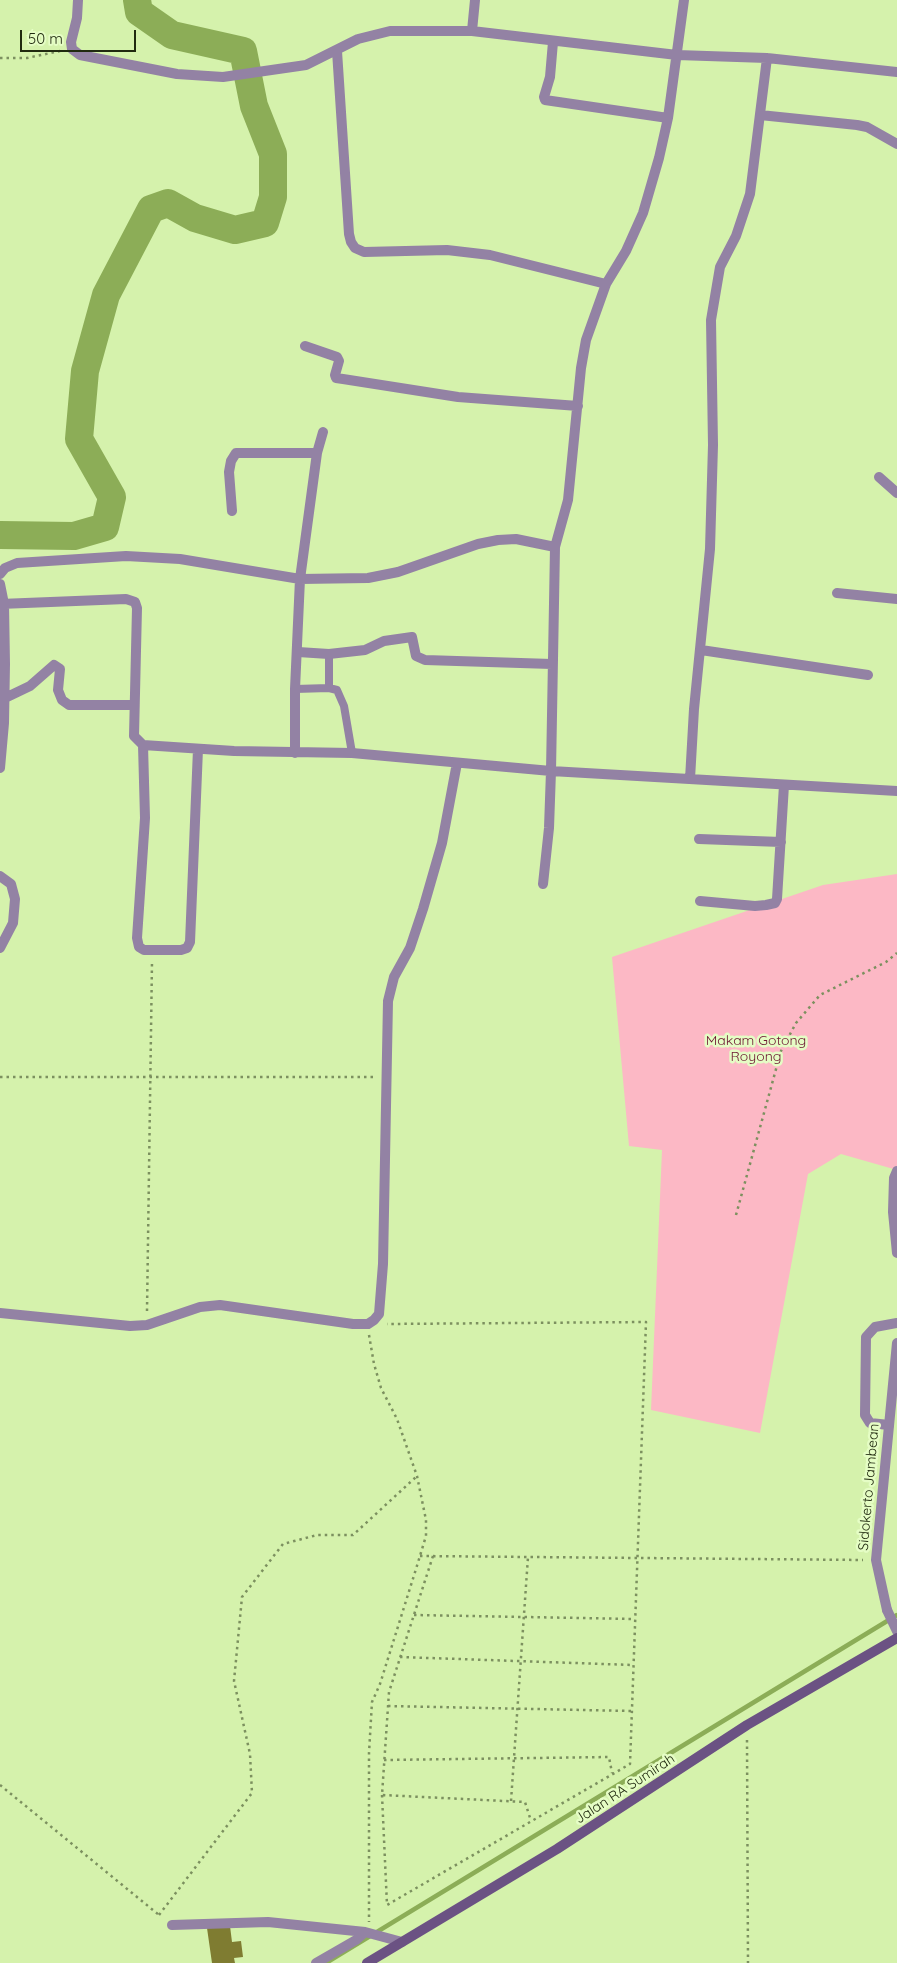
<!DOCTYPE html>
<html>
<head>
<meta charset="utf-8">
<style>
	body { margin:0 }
	#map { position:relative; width:897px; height:1963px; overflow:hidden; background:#d5f2ac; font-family:Quicksand,sans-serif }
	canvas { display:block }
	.scale { position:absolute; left:20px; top:30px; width:116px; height:22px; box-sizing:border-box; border:2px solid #202a0f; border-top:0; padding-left:6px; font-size:15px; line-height:18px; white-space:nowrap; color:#202a0f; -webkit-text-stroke:4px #e5fdc5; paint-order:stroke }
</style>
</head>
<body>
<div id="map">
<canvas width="897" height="1963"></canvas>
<div class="scale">50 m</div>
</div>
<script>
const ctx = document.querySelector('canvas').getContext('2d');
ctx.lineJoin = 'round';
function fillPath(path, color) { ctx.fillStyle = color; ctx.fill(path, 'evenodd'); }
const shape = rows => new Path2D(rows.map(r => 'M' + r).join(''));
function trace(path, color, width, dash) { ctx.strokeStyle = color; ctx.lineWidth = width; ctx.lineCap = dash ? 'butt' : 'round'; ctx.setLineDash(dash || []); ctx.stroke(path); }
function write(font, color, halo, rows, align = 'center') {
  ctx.font = font + ' Quicksand,sans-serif'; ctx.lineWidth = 5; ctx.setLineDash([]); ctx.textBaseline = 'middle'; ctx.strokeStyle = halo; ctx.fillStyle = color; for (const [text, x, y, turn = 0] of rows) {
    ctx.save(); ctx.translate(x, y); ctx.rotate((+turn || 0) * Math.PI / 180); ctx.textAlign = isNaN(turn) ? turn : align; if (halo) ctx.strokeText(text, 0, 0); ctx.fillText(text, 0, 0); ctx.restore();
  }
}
const green = shape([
	[897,874,897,1170,841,1154,808,1174,760,1433,651,1410,662,1150,629,1146,612,957,823,885]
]);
const stream = shape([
	[326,1963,897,1615]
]);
const river = shape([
	[0,535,74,536,105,527,112,497,79,439,85,371,106,295,151,209,168,203,195,218,235,230,265,223,273,197,273,154,254,106,243,51,172,35,139,12,137,0]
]);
const building = shape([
	[230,1926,232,1942,241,1941,243,1957,234,1958,235,1963,212,1963,207,1928]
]);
const path = shape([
	[0,58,27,58,60,51],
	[0,1077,374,1077],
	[736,1215,781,1051,796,1023,820,995,886,962,897,953],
	[147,1311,152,962],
	[369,1335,374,1364,381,1388,397,1419,417,1476,426,1520,426,1536,416,1569,380,1684,372,1702,369,1753,369,1922],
	[420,1556,863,1560],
	[433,1556,389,1692,382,1795,525,1802,531,1821],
	[414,1615,635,1619],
	[400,1657,633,1665],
	[388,1706,632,1711],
	[747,1740,748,1963],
	[384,1760,609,1757,612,1773],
	[0,1785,159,1915],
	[382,1795,387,1905,630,1764,646,1322,387,1324],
	[511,1801,528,1557],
	[159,1915,252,1793,250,1754,234,1681,242,1597,283,1544,317,1535,353,1535,417,1476]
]);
const service = shape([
	[329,654,329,688,337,690,344,706,352,753],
	[295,689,329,688]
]);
const minor = shape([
	[78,0,77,18,71,42,72,49,80,55,177,74,223,77,306,65,358,39,390,31,472,31,677,55,767,58,897,72],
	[472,31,475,0],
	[553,42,550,77,544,97,545,100,668,118],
	[337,51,349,234,351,242,355,248,364,252,447,250,490,255,606,284],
	[760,115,857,125,867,127,897,144],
	[305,346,337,357,339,361,335,375,336,378,343,379,458,397,578,406],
	[879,477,897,493],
	[232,511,229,472,231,461,236,453,317,453],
	[0,574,5,568,17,563,126,556,180,559,300,579,368,578,398,572,478,544,498,540,516,539,555,547],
	[0,584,4,604,5,664,4,723,0,768],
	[837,593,897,599],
	[0,604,126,599,135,602,137,608,134,736,143,745,234,751,352,753,551,771,897,791],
	[701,650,868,675],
	[298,652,329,654,365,650,384,641,412,637,416,656,425,660,552,664],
	[5,698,30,686,54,665,60,669,58,690,62,700,69,705,134,705],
	[143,745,145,818,137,938,139,947,144,950,181,950,187,948,190,942,198,749],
	[295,753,295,689,300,579,317,453,323,432],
	[690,779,694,709,710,549,713,445,711,320,720,267,736,236,750,194,767,58],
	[699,839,781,842],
	[0,876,11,884,15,899,13,923,0,948],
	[543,884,549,828,551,771,555,547,568,500,581,368,586,340,606,284,626,251,643,213,659,158,668,118,684,0],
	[700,901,755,906,766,905,775,903,777,899,784,785],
	[0,1313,130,1326,147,1325,200,1307,220,1305,353,1324,368,1324,374,1320,379,1314,383,1264,388,1001,394,977,410,948,423,909,442,843,457,763],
	[889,1425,870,1423,865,1415,866,1337,875,1327,897,1323],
	[887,1610,897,1631],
	[172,1925,268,1922,365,1932,402,1942],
	[316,1963,356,1940,365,1932]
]);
const tertiary = shape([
	[897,1171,894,1178,893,1212,897,1253],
	[887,1610,876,1560,897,1343]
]);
const secondary = shape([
	[367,1963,557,1849,747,1725,897,1638]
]);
const parkNames = [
	["Makam Gotong",756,1041],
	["Royong",756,1057]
];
const streetNames = [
	["Sidokerto Jambean",869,1487,-85],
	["Jalan RA Sumirah",625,1789,-33]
];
fillPath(green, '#fcb8c5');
trace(stream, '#8cad57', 4.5);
trace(river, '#8cad57', 28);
fillPath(building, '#7f7c31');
trace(path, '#7c905f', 2.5, [2.5, 4]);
trace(service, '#9382a4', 8);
trace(minor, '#9382a4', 10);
trace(tertiary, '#9382a4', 10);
trace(secondary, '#6b5283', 10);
write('14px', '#6b1531', '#e5fdc5', parkNames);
write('14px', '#202a0f', '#e5fdc5', streetNames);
</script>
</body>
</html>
